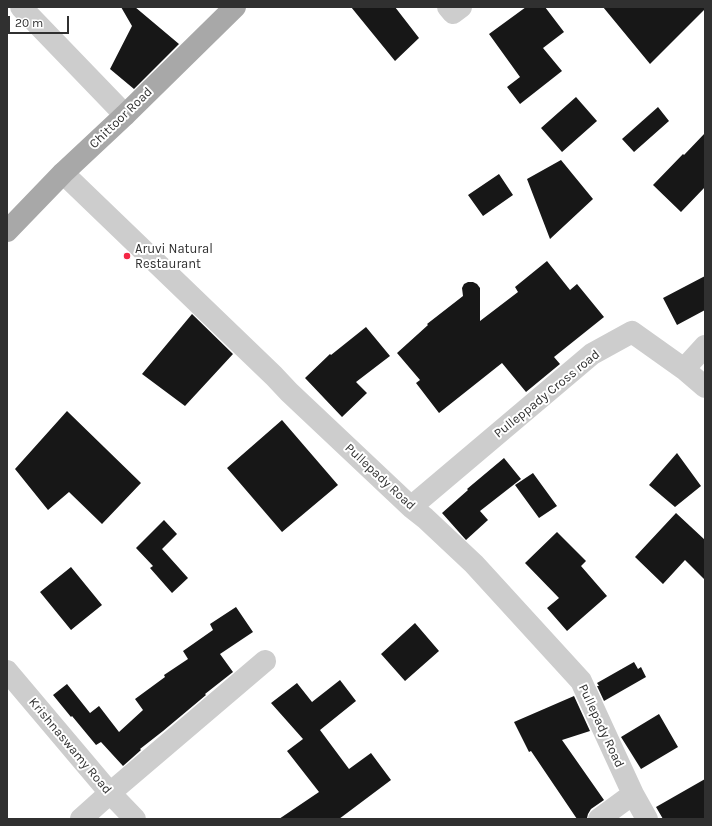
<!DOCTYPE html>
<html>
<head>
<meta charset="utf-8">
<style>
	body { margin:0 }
	#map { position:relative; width:712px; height:826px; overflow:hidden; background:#fff; font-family:Karla,sans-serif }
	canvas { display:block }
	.frame { position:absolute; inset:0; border:8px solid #303030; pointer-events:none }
	.scale { position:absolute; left:8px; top:16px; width:61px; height:18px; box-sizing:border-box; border:2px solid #303030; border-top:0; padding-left:5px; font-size:12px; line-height:14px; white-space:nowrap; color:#303030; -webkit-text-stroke:3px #fff; paint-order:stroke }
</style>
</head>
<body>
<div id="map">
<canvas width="712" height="826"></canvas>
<div class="frame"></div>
<div class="scale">20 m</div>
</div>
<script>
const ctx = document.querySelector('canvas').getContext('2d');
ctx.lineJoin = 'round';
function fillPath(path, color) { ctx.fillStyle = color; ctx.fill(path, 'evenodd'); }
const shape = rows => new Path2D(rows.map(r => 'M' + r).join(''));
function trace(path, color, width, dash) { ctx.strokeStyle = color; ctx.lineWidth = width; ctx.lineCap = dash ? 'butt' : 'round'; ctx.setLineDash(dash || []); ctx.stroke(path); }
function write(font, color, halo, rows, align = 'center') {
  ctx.font = font + ' Karla,sans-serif'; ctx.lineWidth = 4; ctx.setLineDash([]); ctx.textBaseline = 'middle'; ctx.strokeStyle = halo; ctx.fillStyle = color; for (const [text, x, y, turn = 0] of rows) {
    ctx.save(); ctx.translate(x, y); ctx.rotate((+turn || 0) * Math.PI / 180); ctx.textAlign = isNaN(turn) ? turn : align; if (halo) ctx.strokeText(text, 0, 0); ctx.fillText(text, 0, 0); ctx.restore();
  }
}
const building = shape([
	[121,7,135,7,179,44,134,89,110,69,132,26],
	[351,7,395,7,419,38,395,61],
	[526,7,545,7,564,32,543,48,562,71,520,104,507,87,520,77,489,34],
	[603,7,705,7,705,9,650,64],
	[576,97,597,121,562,152,541,128],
	[658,107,669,121,634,152,622,139],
	[705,133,705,187,681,212,653,185,683,154,684,155],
	[561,160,593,199,550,239,527,179],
	[499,174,513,195,483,216,468,195],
	[547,261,570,290,577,284,604,317,554,357,560,364,526,392,502,363,439,413,416,383,420,380,397,353,428,325,427,324,463,296,462,288,464,284,468,282,473,282,477,284,480,288,480,321,518,292,515,287],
	[705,276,705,310,677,325,663,298],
	[192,314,233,354,185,406,142,374],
	[366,327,390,356,356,382,367,393,342,417,305,378,330,354,331,355],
	[67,411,141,483,102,524,69,492,48,510,15,469],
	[282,420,338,485,282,532,227,468],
	[677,453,701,486,675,507,649,485],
	[504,458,521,479,480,511,488,520,466,540,442,513,468,490,467,489],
	[533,473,557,506,539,518,515,485],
	[676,513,705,540,705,580,685,560,663,584,635,557],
	[164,520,177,534,162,549,188,578,172,593,150,568,153,566,136,548],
	[557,532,586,561,581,566,607,596,567,631,547,608,559,598,525,563],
	[71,567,102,605,71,630,40,592],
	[236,607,253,632,220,654,233,672,205,694,206,695,163,731,140,749,141,750,123,766,101,742,96,745,72,716,71,717,53,695,67,684,90,713,99,706,119,732,143,710,135,699,165,677,164,675,188,659,183,651,213,630,210,624],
	[415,623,439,651,405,681,381,654],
	[634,662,638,669,641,667,646,677,604,701,597,686,599,686,597,683],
	[340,680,356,701,320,730,349,769,371,753,391,780,339,819,279,819,319,792,287,751,303,739,271,703,297,683,312,702],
	[574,696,590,731,562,740,604,800,591,809,588,814,587,818,585,819,577,819,531,751,529,752,514,722],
	[659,714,678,747,641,769,621,737],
	[705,779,705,819,663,819,656,807]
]);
const minor = shape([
	[21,7,125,115],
	[448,7,453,13,461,7],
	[63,173,274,376,289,392,411,507,425,518,474,564,581,681,633,794,647,819],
	[684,369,705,387],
	[411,507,592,354,632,332,684,369,705,346],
	[7,671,110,793,135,819],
	[81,819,110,793,265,661],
	[599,819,633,794]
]);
const major = shape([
	[7,231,63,173,125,115,235,7]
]);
const markers = [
	[127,256,4,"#f42645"]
];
const streetNames = [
	["Chittoor Road",121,118,-44],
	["Pulleppady Cross road",547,394,-39],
	["Pullepady Road",380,477,43],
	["Pullepady Road",601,726,65],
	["Krishnaswamy Road",70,746,50]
];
const poiNames = [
	["Aruvi Natural",135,249],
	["Restaurant",135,264]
];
fillPath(building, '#171717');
trace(minor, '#cdcdcd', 22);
trace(major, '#a8a8a8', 22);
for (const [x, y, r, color] of markers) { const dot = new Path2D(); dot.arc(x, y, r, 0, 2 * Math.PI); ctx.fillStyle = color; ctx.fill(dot); trace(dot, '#fff', 1.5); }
write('13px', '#303030', '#fff', streetNames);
write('13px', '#303030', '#fff', poiNames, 'left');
</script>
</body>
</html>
